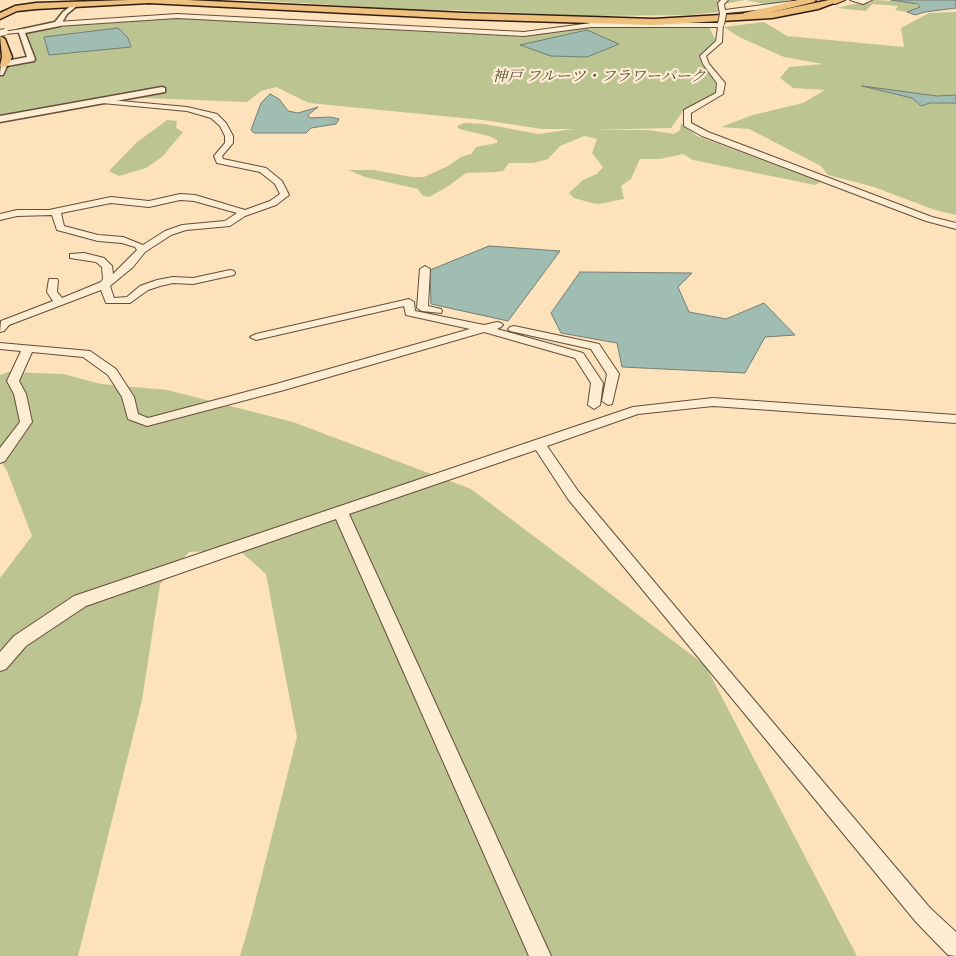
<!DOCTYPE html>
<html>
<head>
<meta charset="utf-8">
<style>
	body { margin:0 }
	canvas { display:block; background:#fde2bb }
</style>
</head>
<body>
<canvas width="956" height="956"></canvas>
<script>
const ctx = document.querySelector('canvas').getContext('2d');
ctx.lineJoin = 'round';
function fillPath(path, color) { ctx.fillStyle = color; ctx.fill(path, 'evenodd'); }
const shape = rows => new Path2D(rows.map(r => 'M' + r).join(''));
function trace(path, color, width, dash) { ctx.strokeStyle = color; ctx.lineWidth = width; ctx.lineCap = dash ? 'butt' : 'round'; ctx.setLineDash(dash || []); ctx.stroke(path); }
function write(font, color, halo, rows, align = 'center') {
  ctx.font = font + ' "IM FELL Great Primer","Noto Serif JP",serif'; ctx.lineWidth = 4.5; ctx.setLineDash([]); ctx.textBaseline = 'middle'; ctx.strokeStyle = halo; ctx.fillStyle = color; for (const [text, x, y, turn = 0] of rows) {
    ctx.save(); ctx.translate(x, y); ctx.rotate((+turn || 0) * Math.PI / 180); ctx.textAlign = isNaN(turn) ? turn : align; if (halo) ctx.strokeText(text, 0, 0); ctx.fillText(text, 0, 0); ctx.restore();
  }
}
const green = shape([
	[248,0,789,0,769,5,746,0,718,5,719,12,689,15,587,16,454,10,437,11],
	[874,0,911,2,921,7,907,12,895,10,898,6,872,4,866,11,837,8,854,4,870,3],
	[956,12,956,215,935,210,874,187,828,175,821,166,749,129,721,127,753,115,803,103,825,90,793,88,780,78,789,67,823,64,784,57,739,37,724,27,764,22,787,36,904,47,901,28,929,13],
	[177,17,409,31,528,35,593,26,709,27,716,41,701,56,718,83,716,92,683,111,671,128,590,130,648,130,674,134,680,130,681,123,697,136,821,182,815,185,693,160,683,154,660,159,640,159,631,179,621,186,624,199,599,204,592,203,574,198,569,193,583,180,597,174,603,167,592,153,597,139,584,136,560,146,548,159,533,163,509,163,503,171,497,172,466,173,447,187,429,197,423,196,418,189,365,177,348,170,373,170,412,177,424,177,448,166,461,157,471,154,476,147,497,143,497,140,489,136,459,129,457,126,464,123,485,124,538,134,574,129,542,129,483,120,309,103,276,87,261,91,247,102,147,98,99,100,0,117,0,76,4,64,32,59,24,31,55,26],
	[167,120,177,121,176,128,183,132,162,157,146,168,119,176,109,171,136,143],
	[8,372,63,374,101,384,167,390,293,422,471,489,705,665,857,956,240,956,251,918,297,737,266,574,239,550,189,552,160,584,142,700,78,956,0,956,0,578,32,536,7,471,0,459,0,375]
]);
const water = shape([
	[891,0,956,0,956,8,925,12,915,15,907,12,920,7,918,4,891,0],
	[118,28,128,38,131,47,49,55,44,37,118,28],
	[587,30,619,44,587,57,551,56,520,45,587,30],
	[862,86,937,96,956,95,956,103,930,103,921,106,912,98,862,86],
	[270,94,279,99,288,111,298,113,318,107,308,115,310,118,330,117,339,119,338,121,336,124,311,128,306,133,254,133,251,130,261,103,270,94],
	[489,246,560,251,508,321,431,304,430,270,489,246],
	[580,272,692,273,678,287,689,312,726,319,764,303,795,335,765,337,745,373,622,367,617,343,561,333,551,313,580,272]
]);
const minor = shape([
	[721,0,728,0,724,4,725,10,801,0,787,7,726,13,723,16,720,14,718,3,721,0],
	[850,0,872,0,863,4,850,0],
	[177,14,524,32,591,23,723,23,722,42,706,56,709,64,725,83,723,94,691,113,691,123,708,132,932,217,956,223,956,229,926,221,702,136,684,126,684,110,716,93,717,83,703,64,700,56,716,41,718,27,591,27,524,36,177,18,57,26,54,24,57,22,177,14],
	[23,29,25,32,5,34,2,32,23,29],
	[99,99,187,107,217,114,226,123,233,136,233,143,222,156,223,159,266,168,282,181,289,195,276,205,245,216,230,226,186,230,171,235,145,252,133,267,110,286,114,298,127,297,140,286,157,280,173,277,193,278,230,270,234,271,235,273,234,275,193,284,173,283,160,286,148,290,130,303,106,303,101,290,9,325,4,331,0,332,1,321,53,301,47,292,49,279,57,279,58,281,57,292,62,298,101,282,103,279,102,267,96,262,70,258,70,254,84,253,104,258,112,266,113,274,137,250,135,247,122,243,98,241,57,230,52,215,17,216,0,220,0,214,17,210,49,210,111,197,149,201,180,194,195,195,245,210,270,201,280,194,275,184,260,172,217,163,214,156,225,143,225,136,220,126,211,118,187,111,102,103,98,101,99,99],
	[180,200,194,201,237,213,225,221,182,225,165,231,143,245,123,237,98,235,64,226,61,213,111,203,149,207,180,200],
	[425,266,430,269,428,306,441,309,442,311,441,313,422,311,417,308,420,269,425,266],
	[409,299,414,302,415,311,484,325,497,322,501,323,503,325,501,327,497,329,583,353,603,383,600,405,594,409,588,405,591,383,575,358,484,332,284,390,147,426,128,419,122,397,108,375,83,357,32,352,19,381,26,394,32,422,5,461,0,463,0,448,20,422,14,394,7,381,21,351,0,349,0,343,90,351,116,369,134,397,138,414,148,418,276,384,470,329,406,315,404,306,256,340,250,337,256,334,409,299],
	[514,326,599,344,619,374,612,404,608,405,602,401,607,374,591,349,510,331,508,329,510,327,514,326],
	[713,398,956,415,956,423,713,406,638,414,547,446,578,491,688,622,930,908,956,932,956,956,948,955,916,922,568,499,536,450,349,514,551,956,529,956,336,519,86,606,26,646,6,669,0,671,0,652,14,636,74,596,633,407,713,398]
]);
const tertiary = shape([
	[73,4,78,5,67,14,60,26,25,33,35,59,34,61,7,66,3,75,0,75,1,62,27,57,18,30,55,22,63,12,73,4],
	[162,87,165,88,165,92,0,122,0,116,162,87]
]);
const primary = shape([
	[129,0,187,0,464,13,654,19,772,12,829,0,842,0,818,9,772,18,654,25,464,19,149,3,36,9,17,11,0,19,0,13,15,6,36,3,129,0],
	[0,36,5,39,12,57,8,66,4,67,0,66,2,57,0,36]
]);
const motorway = shape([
	[799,0,816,0,814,2,748,18,743,15,744,13,799,0],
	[831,0,845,0,835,4,832,3,831,0]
]);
const minorBridge = shape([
	[721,24,723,14],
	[0,33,5,32]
]);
const farParknames = [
	["神戸 フルーツ・フラワーパーク",599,77]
];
fillPath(green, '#bcc492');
fillPath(water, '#a0bdb4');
trace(water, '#747d73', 1);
trace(minor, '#654e3c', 2);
trace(tertiary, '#654e3c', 3);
trace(primary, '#321d11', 3);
trace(motorway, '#321d11', 2);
fillPath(minor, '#feecd3');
fillPath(tertiary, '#feecd3');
fillPath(primary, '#eec17e');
fillPath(motorway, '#eec17e');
trace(minorBridge, '#654e3c', 8, []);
trace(minorBridge, '#feecd3', 6);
write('italic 15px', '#5b4f38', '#feecd3', farParknames);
</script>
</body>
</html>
